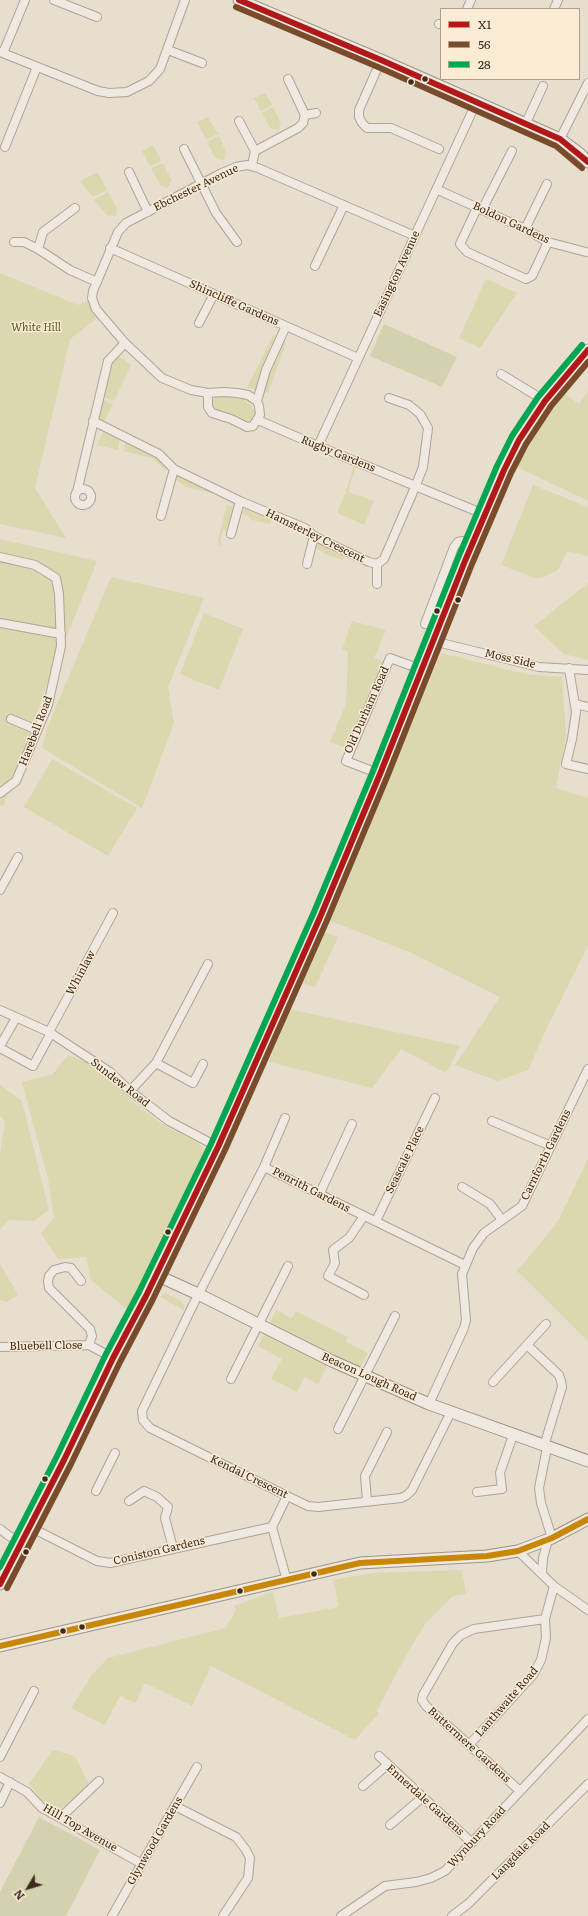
<!DOCTYPE html>
<html>
<head>
<meta charset="utf-8">
<style>
	body { margin:0 }
	#map { position:relative; width:588px; height:1916px; overflow:hidden; background:#e8dece; font-family:Literata,serif }
	canvas { display:block }
	.legend { position:absolute; left:440px; top:8px; width:140px; height:72px; box-sizing:border-box; background:#f9ebd4; border:1px solid #ae9e8b; margin:0; padding:5px 7px; list-style:none; font-size:12px; color:#3e2b1e }
	.legend li { display:flex; align-items:center; gap:8px; height:20px }
	.legend b { width:20px; border:1px solid #ae9e8b }
	.north { position:absolute; left:8px; top:1868px; width:40px; height:40px; -webkit-text-stroke:3px #f9ebd4; paint-order:stroke; rotate:232deg; font-size:11px; font-weight:700; line-height:16px; text-align:center; color:#3e2b1e }
	.north::after { content:''; display:block; margin:auto; width:14px; height:18px; background:#3e2b1e; clip-path:polygon(50% 0,100% 100%,50% 72%,0 100%) }
</style>
</head>
<body>
<div id="map">
<canvas width="588" height="1916"></canvas>
<ul class="legend">
<li><b style="height:5px;background:#b11919"></b>X1</li>
<li><b style="height:5px;background:#7a4b2a"></b>56</li>
<li><b style="height:5px;background:#00a651"></b>28</li>
</ul>
<div class="north">N</div>
</div>
<script>
const ctx = document.querySelector('canvas').getContext('2d');
ctx.lineJoin = 'round';
function fillPath(path, color) { ctx.fillStyle = color; ctx.fill(path, 'evenodd'); }
const shape = rows => new Path2D(rows.map(r => 'M' + r).join(''));
function trace(path, color, width, dash) { ctx.strokeStyle = color; ctx.lineWidth = width; ctx.lineCap = dash ? 'butt' : 'round'; ctx.setLineDash(dash || []); ctx.stroke(path); }
function write(font, color, halo, rows, align = 'center') {
  ctx.font = font + ' Literata,serif'; ctx.lineWidth = 3; ctx.setLineDash([]); ctx.textBaseline = 'middle'; ctx.strokeStyle = halo; ctx.fillStyle = color; for (const [text, x, y, turn = 0] of rows) {
    ctx.save(); ctx.translate(x, y); ctx.rotate((+turn || 0) * Math.PI / 180); ctx.textAlign = isNaN(turn) ? turn : align; if (halo) ctx.strokeText(text, 0, 0); ctx.fillText(text, 0, 0); ctx.restore();
  }
}
const green = shape([
	[265,93,272,105,261,111,254,98],
	[273,107,281,123,278,130,270,128,262,113],
	[208,117,218,134,206,139,197,122],
	[219,136,227,154,224,160,216,159,207,142],
	[153,145,161,161,150,166,142,151],
	[163,163,172,181,167,188,161,186,151,168],
	[98,172,107,190,93,197,80,181],
	[108,192,117,209,116,216,107,215,94,200],
	[0,273,78,305,91,299,100,316,70,339,35,488,66,538,0,524],
	[486,279,517,293,480,348,459,338],
	[273,335,277,336,265,362,257,388,251,389,247,387],
	[286,337,284,349,268,393,264,391,268,376,283,338],
	[117,355,131,365,114,401,102,396,111,365],
	[588,391,588,501,517,467,549,412,565,394,579,404],
	[217,396,235,397,244,399,256,411,254,420,244,422,235,417,215,409,211,401],
	[101,399,113,404,103,424,97,418],
	[103,432,120,439,118,450,97,445],
	[126,442,160,459,166,466,166,471,152,458,123,451],
	[353,467,356,468,350,484,349,492,374,501,364,525,337,513,346,491],
	[178,476,232,500,233,505,219,495,186,487,174,478],
	[533,485,588,507,588,556,567,551,558,570,538,579,501,565],
	[227,504,233,508,227,531,223,530,220,541,222,542,219,548,218,540],
	[249,507,272,517,270,524,252,520,241,511],
	[0,539,97,561,44,693,3,807,0,805],
	[317,544,321,544,345,554,343,560,328,555,314,547],
	[111,577,204,598,168,687,174,723,142,808,42,748,47,728],
	[588,583,588,660,564,654,534,626],
	[204,613,243,629,219,690,180,674],
	[352,621,386,630,374,658,385,662,348,749,330,742,346,704,348,652,342,649],
	[441,653,525,674,562,677,566,735,556,788,588,798,588,945,546,1030,528,1070,498,1081,455,1065,500,997,409,952,331,921],
	[52,759,137,808,108,856,24,807],
	[322,931,338,937,315,987,297,982],
	[289,1009,460,1046,446,1073,401,1049,372,1088,269,1062],
	[68,1055,86,1062,110,1079,131,1100,159,1122,198,1143,206,1152,130,1312,91,1280,86,1257,58,1259,41,1233,54,1218,48,1179,22,1082,53,1074],
	[0,1085,22,1101,49,1210,34,1221,9,1220,0,1229,0,1155,5,1122,0,1116],
	[588,1159,588,1341,517,1271,557,1223],
	[0,1264,18,1295,6,1302,0,1300],
	[165,1293,181,1301,184,1305,184,1310,160,1297],
	[276,1310,292,1318,296,1311,348,1337,346,1342,368,1353,360,1368,269,1324],
	[266,1333,328,1363,318,1384,305,1377,297,1392,271,1379,282,1359,258,1346,264,1334],
	[462,1570,466,1594,453,1596,425,1624,408,1652,377,1710,378,1714,355,1740,211,1666,192,1706,145,1683,135,1703,120,1696,105,1725,71,1708,91,1676,108,1658,226,1628,236,1610,234,1606,273,1592,279,1618,339,1607,333,1580,373,1573],
	[53,1750,75,1756,89,1785,59,1810,52,1807,42,1800,29,1784]
]);
const cemetery = shape([
	[384,324,457,357,442,387,370,356],
	[39,1817,100,1850,66,1916,0,1916,0,1892]
]);
const street = shape([
	[54,0,97,17],
	[467,9,471,0],
	[554,9,558,0],
	[439,24,441,24],
	[168,50,202,63],
	[0,52,98,91,109,93,127,92,149,81,160,69,185,0],
	[3,53,25,0],
	[381,60,359,110,359,117,362,123,367,128,391,128,439,149],
	[305,115,316,113],
	[239,121,255,151],
	[526,123,543,86],
	[560,139,588,83],
	[5,147,37,67],
	[184,149,216,213,237,242],
	[252,165,255,151,298,128,303,123,305,115,288,79],
	[129,172,148,212],
	[438,190,525,229,548,242,586,252],
	[75,208,43,232,38,249,70,270,97,282],
	[477,208,460,244,467,252,526,279,532,276,548,242],
	[482,210,512,151],
	[525,229,547,184],
	[14,242,24,242,38,249],
	[110,248,358,358],
	[315,266,344,205],
	[199,323,214,294],
	[501,374,545,401],
	[208,393,208,407,212,413,231,419,247,427,253,426,260,415,259,406,257,401,266,370,286,326],
	[257,401,248,395,237,393,224,392,208,393,191,390,162,378,125,343,96,309,92,298,93,291,118,232,126,223,222,173,236,167,247,165,258,168,415,236],
	[258,420,318,446,486,515],
	[93,421,159,454,174,469,240,501,305,528,314,536,324,541,369,562,377,564,384,559,416,485,423,467,428,428,420,414,409,405,389,398],
	[318,446,477,101],
	'75 497a8 8 0 1 1 16 0a8 8 0 1 1-16 0Z',
	[77,492,108,361,125,343],
	[161,516,174,469],
	[231,534,240,501],
	[0,557,35,565,56,578,59,594,61,646,48,705,16,781,0,793],
	[307,564,314,536],
	[377,584,377,564],
	[0,623,61,634],
	[425,624,454,547,458,542,463,541,473,544],
	[433,641,539,667,588,670],
	[569,668,576,712,572,739,566,764,588,769],
	[575,704,588,707],
	[11,719,37,730],
	[380,774,346,761,390,658,423,670],
	[0,890,18,857],
	[0,1010,49,1032,110,1072,130,1091,169,1121,218,1147],
	[49,1032,113,913],
	[0,1046,16,1018],
	[0,1048,33,1066,51,1033],
	[156,1063,193,1083,203,1064],
	[130,1091,156,1063,208,964],
	[492,1121,551,1146],
	[264,1167,285,1118],
	[462,1187,490,1204,502,1220],
	[320,1193,352,1124],
	[364,1216,349,1238,333,1250,335,1263,328,1276,364,1295],
	[376,1221,435,1098],
	[81,1281,71,1268,65,1267,54,1270,49,1276,48,1281,49,1288,90,1329,92,1336,89,1345],
	[527,1345,559,1375,561,1381,562,1387,544,1446],
	[0,1347,89,1345,113,1358],
	[231,1379,288,1266],
	[493,1382,546,1324],
	[429,1404,464,1328,466,1320,462,1274,473,1248,484,1233,522,1206,588,1069],
	[451,1412,412,1490,407,1495,401,1498,318,1507,308,1506,287,1496,150,1428,143,1420,142,1411,193,1305,264,1167,465,1265],
	[338,1429,395,1316],
	[547,1448,539,1488,541,1503,552,1538],
	[96,1491,115,1453],
	[477,1492,502,1489,500,1473,513,1435],
	[129,1501,144,1491,157,1497,168,1507,165,1518,173,1548],
	[367,1501,365,1476,387,1432],
	[30,1527,97,1561,110,1563,272,1527],
	[0,1529,9,1536,22,1542],
	[518,1551,554,1586,588,1610],
	[542,1573,543,1558,548,1540],
	[287,1581,272,1527,287,1496],
	[469,1745,533,1675,541,1660,546,1638,545,1619,554,1586],
	[379,1756,472,1843],
	[0,1757,34,1691],
	[0,1777,27,1792,42,1808,142,1864],
	[363,1786,387,1765],
	[520,1791,426,1706,422,1700,423,1695,453,1643,461,1635,474,1629,545,1619],
	[0,1803,10,1782],
	[175,1806,236,1837,246,1850,250,1858,248,1878,223,1916],
	[60,1818,99,1781],
	[390,1825,423,1797],
	[112,1916,197,1767],
	[341,1916,385,1886,416,1882,431,1878,445,1871,588,1719],
	[452,1916,468,1904,588,1784]
]);
const secondary = shape([
	[239,0,381,60,560,139,580,154,588,162],
	[156,1275,198,1294,332,1361,429,1404,588,1461],
	[0,1584,64,1460,113,1358,146,1296,218,1147,321,915,380,774,465,561,504,470,519,440,545,401,588,350],
	[0,1646,360,1563,487,1556,518,1551,552,1538,588,1519]
]);
const bus1 = shape([
	[239,0,381,60,560,139,588,162],
	[0,1584,64,1460,113,1358,146,1296,218,1147,321,915,380,774,465,561,504,470,519,440,545,401,588,350]
]);
const bus2 = shape([
	[236,7,378,67,556,146,582,168],
	[7,1588,71,1464,120,1362,153,1299,225,1150,328,918,387,777,472,564,511,473,526,444,551,406,588,362]
]);
const bus3 = shape([
	[0,1567,57,1456,106,1354,139,1292,211,1144,314,912,373,771,458,558,497,466,512,436,538,397,582,345]
]);
const bus4 = shape([
	[0,1646,360,1563,487,1556,518,1551,552,1538,588,1519]
]);
const markers = [
	[425,79,3.5,"#3e2b1e"],
	[411,82,3.5,"#3e2b1e"],
	[458,600,3.5,"#3e2b1e"],
	[437,611,3.5,"#3e2b1e"],
	[168,1232,3.5,"#3e2b1e"],
	[45,1479,3.5,"#3e2b1e"],
	[26,1552,3.5,"#3e2b1e"],
	[314,1574,3.5,"#3e2b1e"],
	[240,1591,3.5,"#3e2b1e"],
	[82,1627,3.5,"#3e2b1e"],
	[63,1631,3.5,"#3e2b1e"]
];
const streetNames = [
	["Ebchester Avenue",196,188,-26],
	["Boldon Gardens",511,223,25],
	["Easington Avenue",397,274,-65],
	["Shincliffe Gardens",234,303,24],
	["Rugby Gardens",338,454,22],
	["Hamsterley Crescent",315,536,26],
	["Moss Side",510,659,13],
	["Old Durham Road",367,710,-66],
	["Harebell Road",36,731,-69],
	["Whinlaw",81,973,-62],
	["Sundew Road",120,1083,38],
	["Carnforth Gardens",546,1155,-64],
	["Seascale Place",405,1160,-64],
	["Penrith Gardens",311,1190,27],
	["Bluebell Close",46,1346,-1],
	["Beacon Lough Road",369,1377,24],
	["Kendal Crescent",249,1477,26],
	["Coniston Gardens",159,1551,-13],
	["Lanthwaite Road",507,1702,-49],
	["Buttermere Gardens",469,1745,42],
	["Ennerdale Gardens",425,1800,42],
	["Hill Top Avenue",80,1828,30],
	["Wynbury Road",477,1837,-47],
	["Glynwood Gardens",155,1841,-60],
	["Langdale Road",521,1851,-45]
];
const parkNames = [
	["White Hill",36,328]
];
fillPath(green, '#dbd7af');
fillPath(cemetery, '#d4d1af');
trace(street, '#ada397', 10);
trace(secondary, '#9d9387', 13);
trace(street, '#efe9e1', 8);
trace(secondary, '#efe9e1', 11);
trace(bus1, '#b11919', 6);
trace(bus2, '#7a4b2a', 6);
trace(bus3, '#00a651', 6);
trace(bus4, '#c98708', 6);
for (const [x, y, r, color] of markers) { const dot = new Path2D(); dot.arc(x, y, r, 0, 2 * Math.PI); ctx.fillStyle = color; ctx.fill(dot); trace(dot, '#f9ebd4', 1.5); }
write('11px', '#3e2b1e', '#f9ebd4', streetNames);
write('italic 11px', '#525c22', '#f9ebd4', parkNames);
</script>
</body>
</html>
